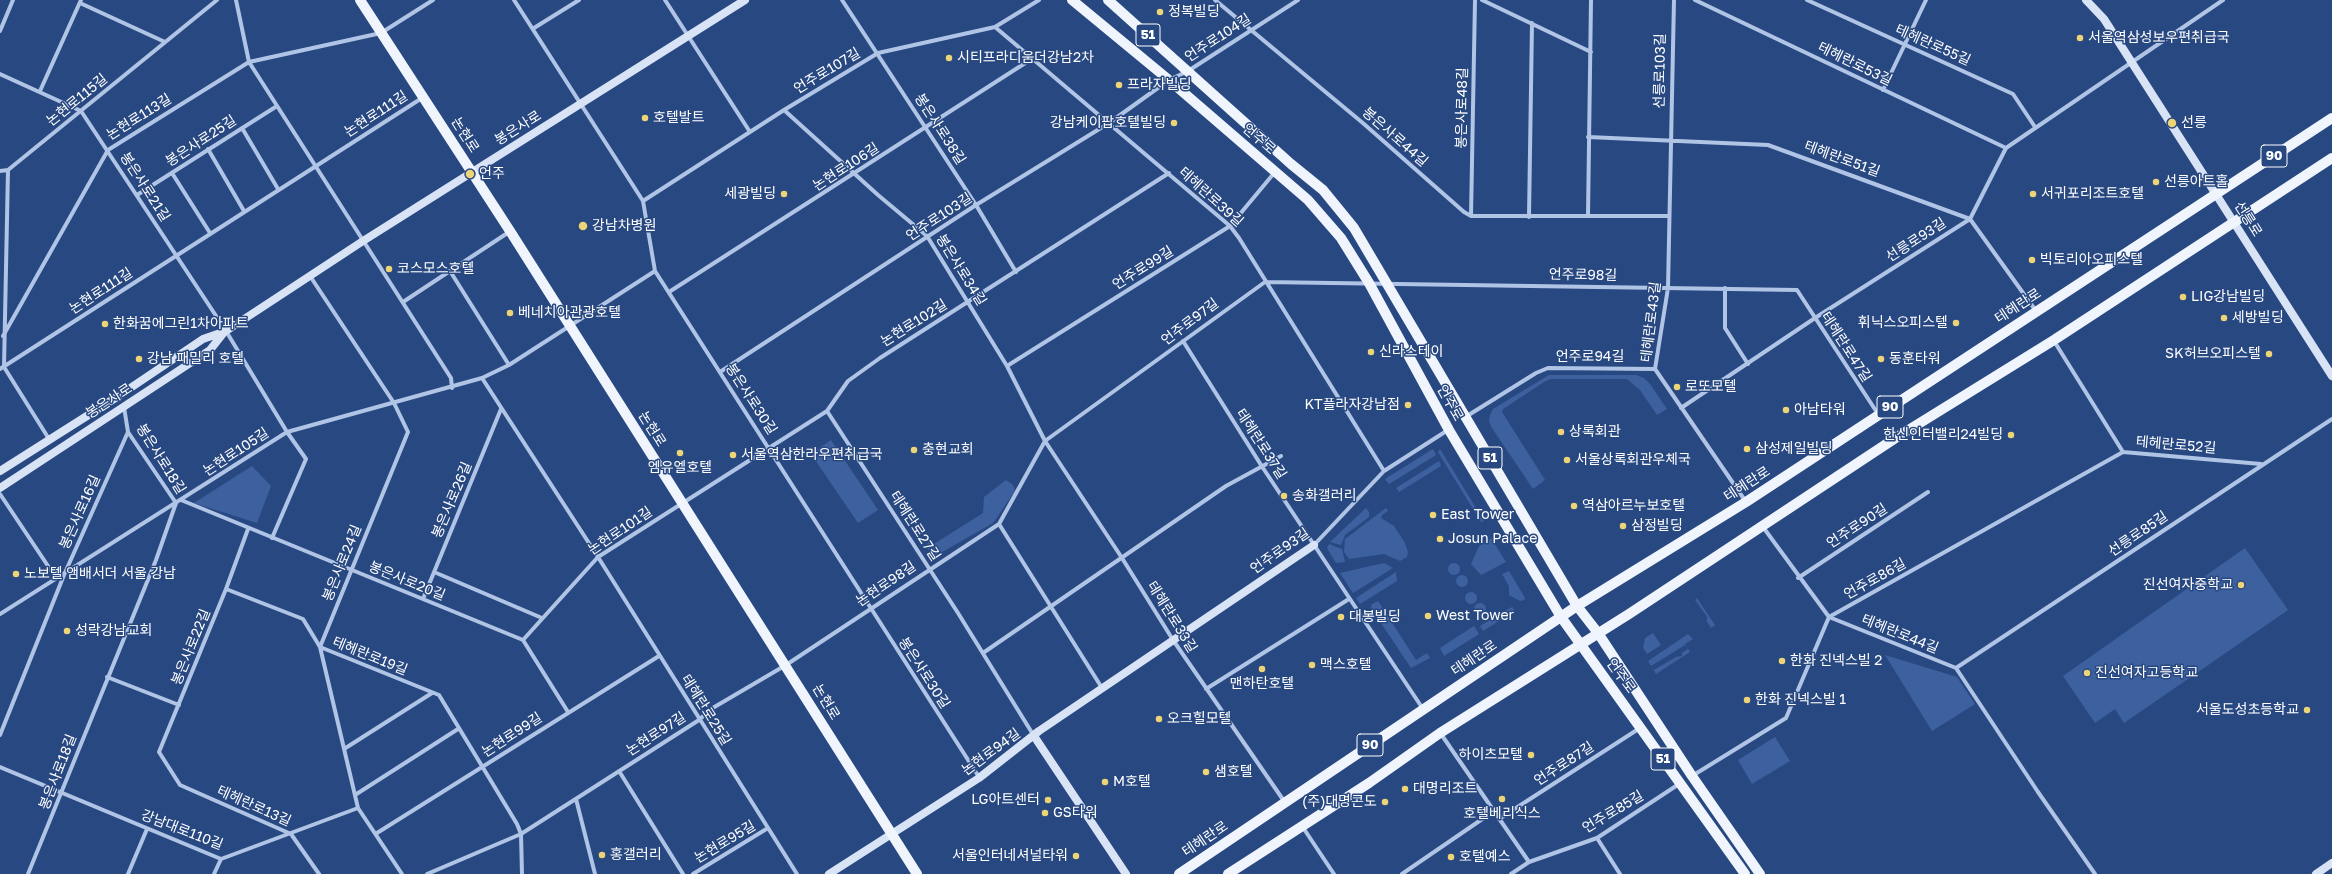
<!DOCTYPE html>
<html>
<head>
<meta charset="utf-8">
<style>
	body { margin:0 }
	canvas { display:block; background:#284881 }
</style>
</head>
<body>
<canvas width="2332" height="874"></canvas>
<script>
const ctx = document.querySelector('canvas').getContext('2d');
ctx.lineJoin = 'round';
function fillPath(path, color) { ctx.fillStyle = color; ctx.fill(path, 'evenodd'); }
const shape = rows => new Path2D(rows.map(r => 'M' + r).join(''));
function trace(path, color, width, dash) { ctx.strokeStyle = color; ctx.lineWidth = width; ctx.lineCap = dash ? 'butt' : 'round'; ctx.setLineDash(dash || []); ctx.stroke(path); }
function write(font, color, halo, rows, align = 'center') {
  ctx.font = font + ' "Golos Text","Noto Sans KR",sans-serif'; ctx.lineWidth = 3; ctx.setLineDash([]); ctx.textBaseline = 'middle'; ctx.strokeStyle = halo; ctx.fillStyle = color; for (const [text, x, y, turn = 0] of rows) {
    ctx.save(); ctx.translate(x, y); ctx.rotate((+turn || 0) * Math.PI / 180); ctx.textAlign = isNaN(turn) ? turn : align; if (halo) ctx.strokeText(text, 0, 0); ctx.fillText(text, 0, 0); ctx.restore();
  }
}
const green = shape([
	[1549,375,1636,375,1644,378,1650,384,1667,409,1657,415,1640,390,1627,379,1551,379,1544,382,1503,409,1502,412,1545,480,1533,489,1492,428,1489,422,1490,415,1493,409],
	[831,440,878,510,858,523,811,454],
	[1433,449,1436,455,1389,484,1385,479],
	[1440,449,1484,521,1481,522,1438,452],
	[1439,461,1441,466,1399,492,1396,488],
	[252,466,271,486,257,523,194,503],
	[1006,480,1013,485,1015,491,993,523,937,555,932,555,926,546,930,539,934,544,983,513,984,497],
	[1366,508,1369,512,1369,517,1345,535,1341,545,1330,542],
	[1386,508,1388,511,1382,515,1381,518,1394,526,1405,543,1408,552,1407,557,1400,561,1384,554,1349,559,1344,552,1345,539],
	[1491,538,1506,562,1481,575,1471,564,1479,546],
	[1329,544,1342,549,1345,562,1336,563,1327,548],
	[2245,548,2288,610,2124,723,2115,709,2095,723,2063,676],
	[1384,563,1393,568,1353,593,1340,573],
	'1448 569a6 6 0 1 1 12 0a6 6 0 1 1-12 0Z',
	[1509,571,1525,598,1524,600,1520,601,1509,595,1509,586,1502,574],
	[1396,572,1397,581,1360,604,1356,598],
	'1456 581a6 6 0 1 1 12 0a6 6 0 1 1-12 0Z',
	'1465 598a6 6 0 1 1 12 0a6 6 0 1 1-12 0Z',
	[1697,598,1715,625,1711,628,1706,620,1708,618,1695,600],
	[1378,601,1416,660,1427,653,1430,658,1411,668,1371,608,1372,604],
	'1474 609a6 6 0 1 1 12 0a6 6 0 1 1-12 0Z',
	[1512,607,1515,611,1483,631,1480,626],
	[1474,626,1479,634,1444,656,1440,648],
	[1653,633,1661,645,1647,654,1643,648,1645,638],
	[1688,634,1693,639,1685,644,1690,652,1656,674,1648,661],
	[1685,645,1688,649,1682,653,1682,656,1676,657,1654,670,1651,666],
	[1885,655,1957,677,1975,704,1932,731],
	[1775,737,1790,761,1752,784,1738,760]
]);
const street = shape([
	[236,0,249,62,451,378,452,388],
	[514,0,643,201,655,271,979,777],
	[665,0,750,132],
	[842,0,976,205,1016,272],
	[1215,0,1364,124,1464,212,1471,216,1669,216],
	[1482,0,1591,52],
	[1674,0,1668,288,1655,369,1746,502],
	[1695,0,2006,148],
	[1807,0,2013,94,2035,127],
	[80,3,165,42],
	[995,27,1230,226,1239,238,1384,471],
	[534,28,579,0],
	[0,31,13,0],
	[0,74,81,111,226,331,287,432,306,459,272,538],
	[1883,90,1926,0],
	[40,91,81,0],
	[784,110,878,195,927,236,1007,366,1045,441,1122,558,1173,640,1284,801],
	[242,128,278,189],
	[1588,137,1768,145,1970,219,2036,311],
	[208,149,244,211],
	[8,170,4,367,49,439],
	[0,171,8,170,217,0],
	[172,173,210,233],
	[137,195,277,106],
	[643,201,784,110,878,53,995,27,1039,0],
	[1471,216,1475,0],
	[1588,216,1591,0],
	[1529,217,1532,23],
	[450,271,509,365],
	[310,276,394,403,408,432,320,647,358,808,402,874],
	[1725,288,1725,328,1748,364],
	[669,292,1033,58],
	[403,302,509,232],
	[3,336,108,150,249,62,381,33,433,0],
	[1183,341,1261,465,1423,709],
	[2054,341,2123,452,2261,464],
	[1007,366,1230,226,1275,172],
	[0,369,422,98],
	[720,372,976,205,1109,123,1169,80,1188,71,1298,0],
	[482,378,598,557,797,874],
	[1681,408,1815,318,1970,219,2006,148,2223,0],
	[827,411,958,613,1034,736],
	[1467,416,1536,373,1548,368,1655,369],
	[0,494,56,578],
	[181,500,523,640,568,712],
	[999,524,1102,688],
	[1763,527,1829,617,1956,668],
	[248,529,226,589,159,752,180,785,291,834,319,874],
	[1314,545,1384,471,1448,430],
	[434,572,542,618],
	[1798,578,1928,492],
	[226,589,303,619,320,647,439,695,517,824,521,834,522,874],
	[423,599,501,409],
	[0,614,287,432,482,378,509,365,655,271],
	[523,640,598,557,827,411,848,381,880,358,1169,173],
	[983,653,1226,486,1281,456],
	[1956,668,2332,419],
	[1956,668,2038,792,2095,874],
	[107,677,179,705],
	[1206,689,1349,599],
	[1441,734,1529,862],
	[0,735,64,575,128,432],
	[344,749,432,693],
	[0,767,221,859,358,808],
	[619,771,683,874],
	[1692,776,1786,718,1829,617,2123,452],
	[355,795,458,729],
	[576,799,595,874],
	[1499,819,1640,728],
	[1302,826,1334,874],
	[377,833,659,656],
	[1597,838,1620,874],
	[28,874,156,560,176,503,128,432,124,407],
	[128,874,147,829],
	[214,874,221,859],
	[427,874,521,834,699,720,711,709,786,665,999,524,1045,441,1265,282,1797,290,1878,414],
	[693,874,768,828],
	[1402,874,1494,811],
	[1511,874,1529,862,1597,838,1679,784]
]);
const secondary = shape([
	[2086,0,2104,19,2332,376],
	[0,471,120,395,203,339,226,331,363,241,745,0],
	[0,488,210,350,225,331],
	[1034,736,1126,874],
	[829,874,979,778,1039,731,1314,545],
	[2316,874,2332,863]
]);
const primary = shape([
	[360,0,510,231,917,874],
	[1072,0,1169,80,1308,200,1341,238,1369,283,1449,430,1561,617,1745,874],
	[1108,0,1291,164,1323,190,1354,228,1577,606,1598,633,1692,776,1760,874],
	[1179,874,1577,606,1746,502,2332,118],
	[1228,874,1369,783,1440,733,1629,614,1894,439,2054,340,2332,158]
]);
const markers = [
	[1160,12,4,"#edd476"],
	[2080,38,4,"#edd476"],
	[949,58,4,"#edd476"],
	[1119,85,4,"#edd476"],
	[645,118,4,"#edd476"],
	[1174,123,4,"#edd476"],
	[2172,123,5,"#edd476"],
	[470,174,5,"#edd476"],
	[2156,182,4,"#edd476"],
	[784,194,4,"#edd476"],
	[2033,194,4,"#edd476"],
	[583,226,5,"#edd476"],
	[2032,260,4,"#edd476"],
	[389,269,4,"#edd476"],
	[2183,297,4,"#edd476"],
	[510,313,4,"#edd476"],
	[2224,318,4,"#edd476"],
	[1956,323,4,"#edd476"],
	[105,324,4,"#edd476"],
	[1371,352,4,"#edd476"],
	[2269,354,4,"#edd476"],
	[139,359,4,"#edd476"],
	[1881,359,4,"#edd476"],
	[1677,387,4,"#edd476"],
	[1408,405,4,"#edd476"],
	[1786,410,4,"#edd476"],
	[1561,432,4,"#edd476"],
	[2011,435,4,"#edd476"],
	[1747,449,4,"#edd476"],
	[914,450,4,"#edd476"],
	[680,453,4,"#edd476"],
	[733,455,4,"#edd476"],
	[1567,460,4,"#edd476"],
	[1284,496,4,"#edd476"],
	[1574,506,4,"#edd476"],
	[1433,515,4,"#edd476"],
	[1623,526,4,"#edd476"],
	[1440,539,4,"#edd476"],
	[16,574,4,"#edd476"],
	[2241,585,4,"#edd476"],
	[1428,616,4,"#edd476"],
	[1341,617,4,"#edd476"],
	[67,631,4,"#edd476"],
	[1782,661,4,"#edd476"],
	[1312,665,4,"#edd476"],
	[1262,669,4,"#edd476"],
	[2087,673,4,"#edd476"],
	[1747,700,4,"#edd476"],
	[2307,710,4,"#edd476"],
	[1159,719,4,"#edd476"],
	[1531,755,4,"#edd476"],
	[1206,772,4,"#edd476"],
	[1105,782,4,"#edd476"],
	[1405,789,4,"#edd476"],
	[1502,799,4,"#edd476"],
	[1048,800,4,"#edd476"],
	[1385,802,4,"#edd476"],
	[1045,813,4,"#edd476"],
	[602,855,4,"#edd476"],
	[1076,856,4,"#edd476"],
	[1451,857,4,"#edd476"]
];
const shields = [
	[1148,35,24],
	[2274,156,26],
	[1890,407,26],
	[1490,458,24],
	[1370,745,26],
	[1663,759,24]
];
const shieldNames = [
	["51",1148,35],
	["90",2274,156],
	["90",1890,407],
	["51",1490,458],
	["90",1370,745],
	["51",1663,759]
];
const poiNames = [
	["정복빌딩",1168,12],
	["서울역삼성보우편취급국",2088,38],
	["시티프라디움더강남2차",957,58],
	["프라자빌딩",1127,85],
	["호텔발트",653,118],
	["강남케이팝호텔빌딩",1166,123,"right"],
	["선릉",2181,123],
	["언주",479,174],
	["선릉아트홀",2164,182],
	["세광빌딩",776,194,"right"],
	["서귀포리조트호텔",2041,194],
	["강남차병원",592,226],
	["빅토리아오피스텔",2040,260],
	["코스모스호텔",397,269],
	["LIG강남빌딩",2191,297],
	["베네치아관광호텔",518,313],
	["세방빌딩",2232,318],
	["휘닉스오피스텔",1948,323,"right"],
	["한화꿈에그린1차아파트",113,324],
	["신라스테이",1379,352],
	["SK허브오피스텔",2261,354,"right"],
	["강남 패밀리 호텔",147,359],
	["동훈타워",1889,359],
	["로또모텔",1685,387],
	["KT플라자강남점",1400,405,"right"],
	["아남타워",1794,410],
	["상록회관",1569,432],
	["한신인터밸리24빌딩",2003,435,"right"],
	["삼성제일빌딩",1755,449],
	["충현교회",922,450],
	["서울역삼한라우편취급국",741,455],
	["서울상록회관우체국",1575,460],
	["엠유엘호텔",680,468,"center"],
	["송화갤러리",1292,496],
	["역삼아르누보호텔",1582,506],
	["East Tower",1441,515],
	["삼정빌딩",1631,526],
	["Josun Palace",1448,539],
	["노보텔 앰배서더 서울 강남",24,574],
	["진선여자중학교",2233,585,"right"],
	["West Tower",1436,616],
	["대봉빌딩",1349,617],
	["성락강남교회",75,631],
	["한화 진넥스빌 2",1790,661],
	["맥스호텔",1320,665],
	["진선여자고등학교",2095,673],
	["맨하탄호텔",1262,684,"center"],
	["한화 진넥스빌 1",1755,700],
	["서울도성초등학교",2299,710,"right"],
	["오크힐모텔",1167,719],
	["하이츠모텔",1523,755,"right"],
	["샘호텔",1214,772],
	["M호텔",1113,782],
	["대명리조트",1413,789],
	["LG아트센터",1040,800,"right"],
	["(주)대명콘도",1377,802,"right"],
	["GS타워",1053,813],
	["호텔베리식스",1502,814,"center"],
	["홍갤러리",610,855],
	["서울인터네셔널타워",1068,856,"right"],
	["호텔예스",1459,857]
];
const streetNames = [
	["언주로104길",1218,38,-33],
	["테헤란로55길",1933,45,24],
	["테헤란로53길",1855,64,26],
	["언주로107길",827,71,-31],
	["선릉로103길",1660,71,-89],
	["논현로115길",77,100,-39],
	["봉은사로48길",1462,108,-89],
	["논현로111길",376,114,-33],
	["논현로113길",139,117,-32],
	["봉은사로",518,128,-32],
	["봉은사로38길",940,129,57],
	["논현로",465,135,58],
	["봉은사로44길",1395,137,41],
	["언주로",1259,139,41],
	["봉은사로25길",201,141,-33],
	["테헤란로51길",1842,159,20],
	["논현로106길",846,167,-33],
	["봉은사로21길",145,187,57],
	["테헤란로39길",1211,197,42],
	["언주로103길",939,217,-33],
	["선릉로",2248,219,58],
	["선릉로93길",1916,240,-33],
	["언주로99길",1143,268,-32],
	["봉은사로34길",961,270,58],
	["언주로98길",1583,275,1],
	["논현로111길",101,291,-33],
	["테헤란로",2018,306,-33],
	["언주로97길",1190,322,-37],
	["테헤란로43길",1651,322,-83],
	["논현로102길",914,323,-32],
	["테헤란로47길",1846,347,57],
	["언주로94길",1590,357],
	["봉은사로30길",751,399,57],
	["봉은사로",109,401,-33],
	["언주로",1450,403,61],
	["논현로",652,429,58],
	["테헤란로37길",1261,444,57],
	["테헤란로52길",2176,445,5],
	["논현로105길",236,452,-33],
	["봉은사로18길",161,459,58],
	["테헤란로",1747,484,-33],
	["봉은사로26길",452,500,-67],
	["봉은사로16길",80,512,-66],
	["테헤란로27길",915,526,57],
	["언주로90길",1857,526,-33],
	["논현로101길",620,531,-34],
	["선릉로85길",2138,534,-34],
	["언주로93길",1280,551,-35],
	["봉은사로24길",342,563,-68],
	["언주로86길",1875,579,-29],
	["봉은사로20길",407,581,22],
	["논현로98길",886,584,-34],
	["테헤란로33길",1172,617,58],
	["테헤란로44길",1900,634,22],
	["봉은사로22길",191,647,-68],
	["테헤란로19길",370,656,22],
	["테헤란로",1474,658,-34],
	["봉은사로30길",924,673,57],
	["언주로",1621,676,54],
	["논현로",826,702,59],
	["테헤란로25길",706,710,58],
	["논현로97길",656,734,-33],
	["논현로99길",512,735,-33],
	["논현로94길",991,752,-36],
	["언주로87길",1564,764,-33],
	["봉은사로18길",58,772,-69],
	["테헤란로13길",254,806,24],
	["언주로85길",1613,812,-31],
	["강남대로110길",182,830,21],
	["테헤란로",1205,839,-34],
	["논현로95길",725,842,-31]
];
fillPath(green, '#3d609e');
trace(street, '#b0c4e6', 4);
trace(secondary, '#d9e3f6', 8);
trace(primary, '#f0f4fd', 10);
for (const [x, y, r, color] of markers) { const dot = new Path2D(); dot.arc(x, y, r, 0, 2 * Math.PI); ctx.fillStyle = color; ctx.fill(dot); trace(dot, '#284881', 1.5); }
for (const [x, y, w] of shields) { const box = new Path2D(); box.roundRect(x - w / 2, y - 11, w, 22, 3); ctx.fillStyle = '#284881'; ctx.fill(box); trace(box, '#fff', 1); }
write('bold 13px', '#fff', null, shieldNames);
write('14px', '#fff', '#284881', poiNames, 'left');
write('14px', '#fff', '#284881', streetNames);
</script>
</body>
</html>
